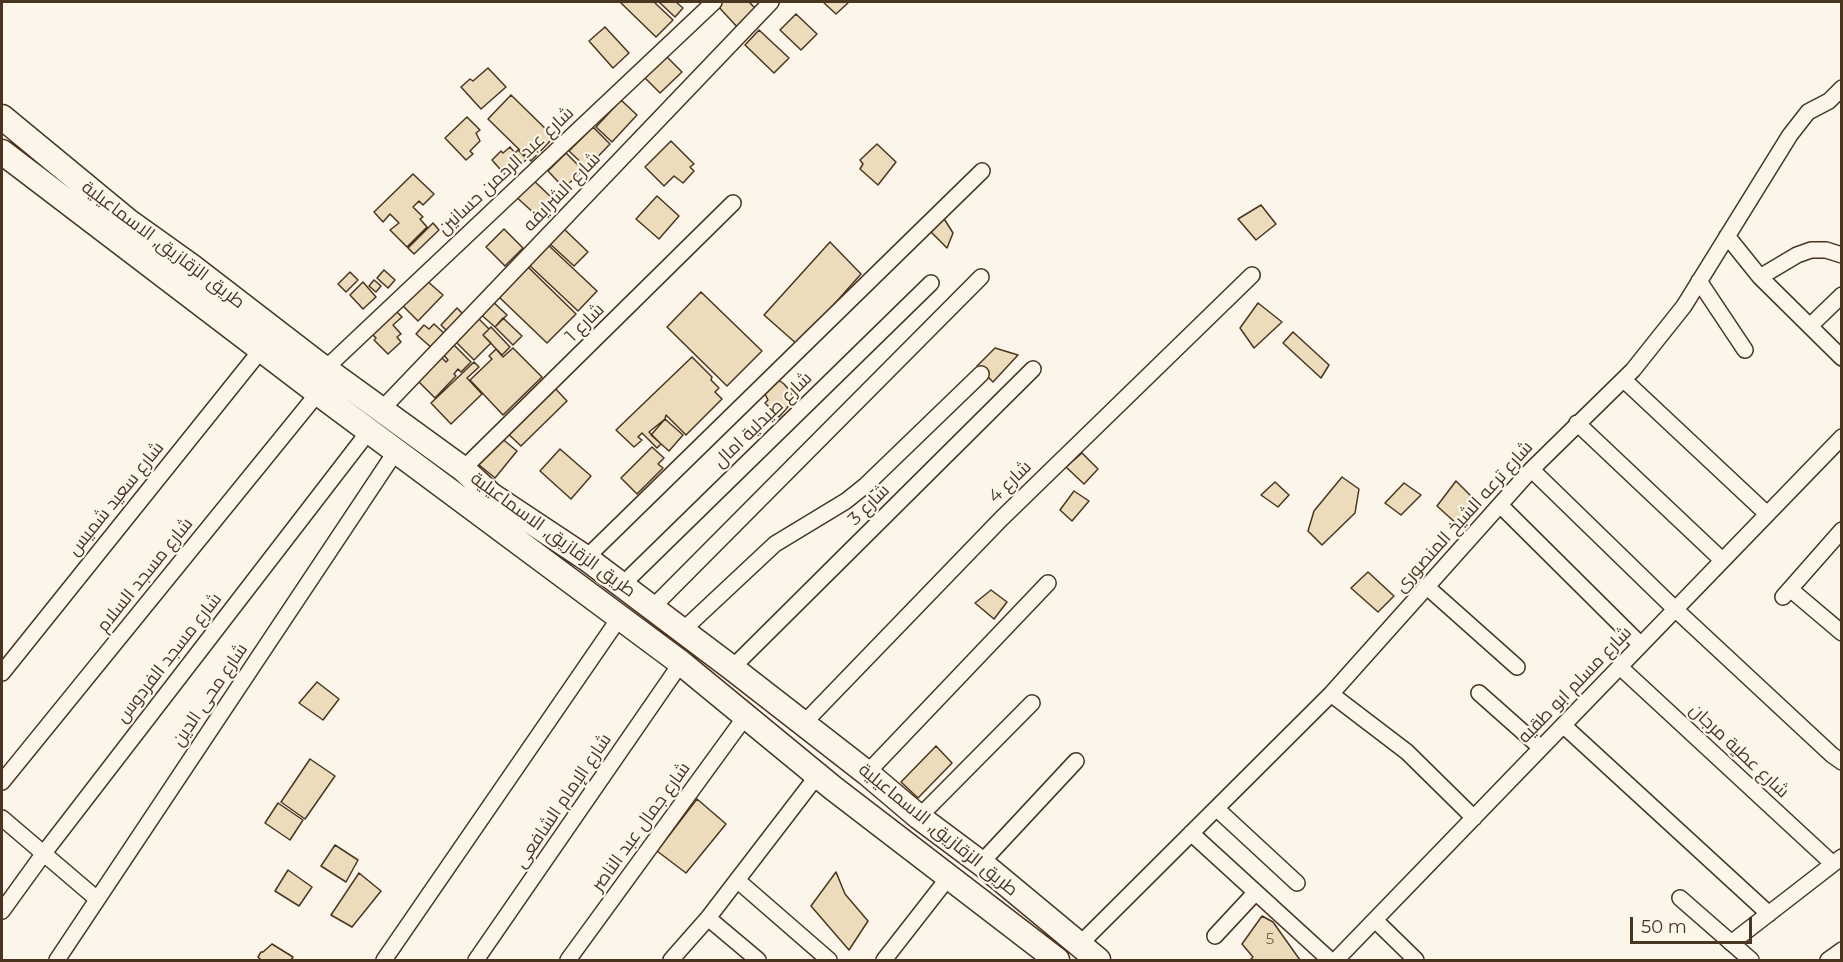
<!DOCTYPE html>
<html>
<head>
<meta charset="utf-8">
<style>
	body { margin:0 }
	#map { position:relative; width:1843px; height:962px; overflow:hidden; background:#fbf6e9; font-family:Montserrat,sans-serif }
	canvas { display:block }
	.frame { position:absolute; inset:0; border:3px solid #4a3520; pointer-events:none }
	.scale { position:absolute; left:1630px; top:917px; width:122px; height:27px; box-sizing:border-box; border:3px solid #4a3520; border-top:0; padding-left:8px; font-size:18px; line-height:21px; white-space:nowrap; color:#4a3520; -webkit-text-stroke:4px #fbf6e9; paint-order:stroke }
</style>
</head>
<body>
<div id="map">
<canvas width="1843" height="962"></canvas>
<div class="frame"></div>
<div class="scale">50 m</div>
</div>
<script>
const ctx = document.querySelector('canvas').getContext('2d');
ctx.lineJoin = 'round';
function fillPath(path, color) { ctx.fillStyle = color; ctx.fill(path, 'evenodd'); }
const shape = rows => new Path2D(rows.map(r => 'M' + r).join(''));
function trace(path, color, width, dash) { ctx.strokeStyle = color; ctx.lineWidth = width; ctx.lineCap = dash ? 'butt' : 'round'; ctx.setLineDash(dash || []); ctx.stroke(path); }
function write(font, color, halo, rows, align = 'center') {
  ctx.font = font + ' Montserrat,Cairo,sans-serif'; ctx.lineWidth = 4.5; ctx.setLineDash([]); ctx.textBaseline = 'middle'; ctx.strokeStyle = halo; ctx.fillStyle = color; for (const [text, x, y, turn = 0] of rows) {
    ctx.save(); ctx.translate(x, y); ctx.rotate((+turn || 0) * Math.PI / 180); ctx.textAlign = isNaN(turn) ? turn : align; if (halo) ctx.strokeText(text, 0, 0); ctx.fillText(text, 0, 0); ctx.restore();
  }
}
const building = shape([
	[622,2,654,2,673,20,656,37,621,3,622,2],
	[659,2,676,2,683,8,675,17,659,2],
	[716,2,749,2,758,11,739,29,715,3,716,2],
	[823,2,849,2,836,14,823,2],
	[796,14,817,34,801,50,780,30,796,14],
	[605,27,629,53,613,68,589,41,605,27],
	[759,30,789,58,774,73,745,45,759,30],
	[664,54,682,72,660,93,642,75,664,54],
	[488,68,506,87,481,109,461,87,470,79,473,81,488,68],
	[511,95,554,137,531,161,488,119,511,95],
	[621,100,637,115,612,142,596,127,621,100],
	[467,117,480,130,476,133,480,141,470,151,473,154,466,160,445,138,467,117],
	[593,127,610,144,587,168,569,151,593,127],
	[671,141,694,164,690,167,694,171,683,183,674,176,664,186,645,167,671,141],
	[877,144,896,162,878,185,860,169,863,164,860,160,877,144],
	[510,147,515,153,518,150,527,159,507,177,492,160,501,151,503,153,510,147],
	[566,153,583,170,564,188,548,171,566,153],
	[413,174,434,194,423,205,419,201,413,207,423,217,420,219,427,227,407,247,390,230,399,223,390,214,383,222,374,212,413,174],
	[530,177,551,197,535,214,514,195,530,177],
	[657,196,679,216,659,239,636,219,657,196],
	[1261,205,1276,224,1256,240,1238,219,1261,205],
	[943,217,953,233,947,248,930,231,943,217],
	[433,223,439,230,414,254,408,248,433,223],
	[563,228,588,252,574,266,549,243,563,228],
	[504,229,523,248,505,266,486,247,504,229],
	[830,242,861,274,798,345,764,315,830,242],
	[546,243,597,291,578,311,527,263,546,243],
	[528,267,576,314,547,343,499,297,528,267],
	[384,270,395,280,388,288,377,278,384,270],
	[350,272,358,280,346,292,338,284,350,272],
	[374,280,381,286,376,292,369,286,374,280],
	[426,280,443,295,418,321,402,305,426,280],
	[363,282,376,297,363,309,350,295,363,282],
	[701,292,762,351,727,386,667,327,701,292],
	[490,299,507,315,495,327,478,312,490,299],
	[1258,303,1282,322,1254,348,1240,328,1258,303],
	[457,308,464,315,447,331,441,325,457,308],
	[395,310,402,317,393,325,401,334,397,337,401,342,388,354,374,340,376,338,371,333,395,310],
	[476,316,489,329,483,335,491,343,474,360,453,339,476,316],
	[503,318,522,336,513,345,495,327,503,318],
	[434,324,446,335,433,349,416,334,424,325,429,329,434,324],
	[491,327,510,347,502,355,483,335,491,327],
	[1293,332,1329,365,1321,378,1283,343,1293,332],
	[451,342,471,362,461,372,458,369,454,374,456,376,435,398,415,378,438,354,446,362,448,360,441,352,451,342],
	[513,348,542,377,503,415,470,380,492,359,489,356,496,349,503,357,513,348],
	[995,348,1018,355,993,382,977,366,995,348],
	[692,357,712,377,711,380,719,388,715,392,722,399,686,435,666,415,665,419,649,432,661,444,657,448,642,433,638,437,642,440,634,447,616,430,692,357],
	[474,362,479,367,467,378,482,394,451,424,431,403,474,362],
	[777,379,784,384,791,392,794,400,779,417,765,403,768,400,765,394,777,379],
	[551,384,567,401,521,446,504,430,551,384],
	[665,419,683,435,669,451,651,435,665,419],
	[500,437,517,451,495,478,478,464,500,437],
	[652,447,664,458,658,464,663,468,637,494,621,478,652,447],
	[560,449,591,476,571,499,540,471,560,449],
	[1082,453,1098,469,1084,484,1066,467,1082,453],
	[1342,477,1359,489,1355,513,1322,545,1308,531,1314,511,1342,477],
	[1456,481,1475,500,1458,525,1437,506,1456,481],
	[1275,482,1289,495,1278,507,1261,495,1275,482],
	[1404,483,1421,495,1401,515,1385,503,1404,483],
	[1074,491,1089,501,1072,521,1060,510,1074,491],
	[1368,572,1394,596,1378,612,1351,588,1368,572],
	[991,590,1007,602,994,619,975,603,991,590],
	[317,682,339,699,323,720,299,703,317,682],
	[936,746,952,763,918,798,901,782,936,746],
	[310,759,335,776,305,819,281,802,310,759],
	[697,799,726,824,686,873,657,851,697,799],
	[278,803,303,820,290,840,265,823,278,803],
	[335,845,358,860,346,882,321,866,335,845],
	[288,870,312,887,299,906,275,891,288,870],
	[836,872,845,894,868,921,849,950,811,906,836,872],
	[359,873,381,891,352,927,331,915,359,873],
	[1262,916,1273,922,1300,960,1250,960,1253,957,1242,944,1262,916],
	[272,944,293,957,291,960,261,960,258,957,261,952,263,952,272,944]
]);
const minor = shape([
	[1727,236,1760,277,1842,358],
	[1760,277,1797,255,1811,250,1826,250,1842,255],
	[1699,281,1745,350],
	[1810,326,1842,295],
	[325,369,714,2],
	[1624,380,1767,514],
	[381,410,771,2],
	[1577,423,1722,560],
	[463,469,733,203],
	[1532,470,1675,609,1832,755,1842,762],
	[1500,505,1641,645],
	[586,558,982,171],
	[622,585,931,283],
	[1426,586,1517,667],
	[1790,589,1842,633],
	[1783,597,1842,530],
	[652,608,981,277],
	[682,631,775,544,846,501,866,485,981,374],
	[1620,667,1833,864],
	[732,668,1033,369],
	[2,673,261,350],
	[1479,693,1541,748],
	[1331,694,1407,752,1474,818],
	[803,724,1001,519,1252,275],
	[1563,725,1769,914],
	[867,773,1048,583],
	[2,782,318,393],
	[1217,809,1297,883],
	[919,817,1032,703],
	[2,818,97,899],
	[1191,833,1330,960],
	[981,863,1076,761],
	[737,880,829,960],
	[1680,898,1751,960],
	[2,911,44,853,369,431],
	[708,918,758,960],
	[1375,920,1416,960],
	[1215,936,1255,893],
	[1731,943,1842,857],
	[1079,945,1331,694,1531,470,1633,370,1684,306,1790,135,1808,112,1829,101,1842,88],
	[57,960,396,451],
	[384,960,620,617],
	[476,960,681,663],
	[568,960,745,717],
	[671,960,708,918,817,776],
	[884,960,948,878],
	[1336,960,1842,437],
	[1828,960,1842,950]
]);
const trunk = shape([
	[2,117,128,221,191,266,317,363,463,469,491,495,586,558,732,668,867,773,919,817,986,867,1098,960],
	[2,152,326,399,681,663,833,788,1057,960]
]);
const numberNames = [
	["5",1270,940]
];
const streetNames = [
	["شارع عبد الرحمن حسانين",506,171,-43],
	["شارع الشرايفه",562,192,-46],
	["طريق الزقازيق, الاسماعيلية",163,245,37],
	["شارع 1",585,323,-45],
	["شارع صيدلية امال",763,420,-44],
	["شارع 4",1010,482,-44],
	["شارع سعيد شميس",116,499,-51],
	["شارع 3",869,505,-45],
	["شارع ترعه الشيخ المنصورى",1464,517,-48],
	["طريق الزقازيق, الاسماعيلية",553,535,36],
	["شارع مسجد السلام",145,575,-51],
	["شارع مسجد الفردوس",169,658,-52],
	["شارع مسلم ابو طقيه",1575,685,-46],
	["شارع محى الدين",210,695,-56],
	["شارع عطية مرجان",1739,751,43],
	["شارع الإمام الشافعى",563,801,-56],
	["شارع جمال عبد الناصر",641,827,-54],
	["طريق الزقازيق, الاسماعيلية",938,830,39]
];
fillPath(building, '#ecdcbc');
trace(building, '#4a3520', 1.5);
trace(minor, '#4a3520', 18);
trace(trunk, '#4a3520', 27);
trace(minor, '#fbf6e9', 15);
trace(trunk, '#fbf6e9', 24);
write('15px', '#725f47', null, numberNames);
write('18px', '#4a3520', '#fbf6e9', streetNames);
</script>
</body>
</html>
